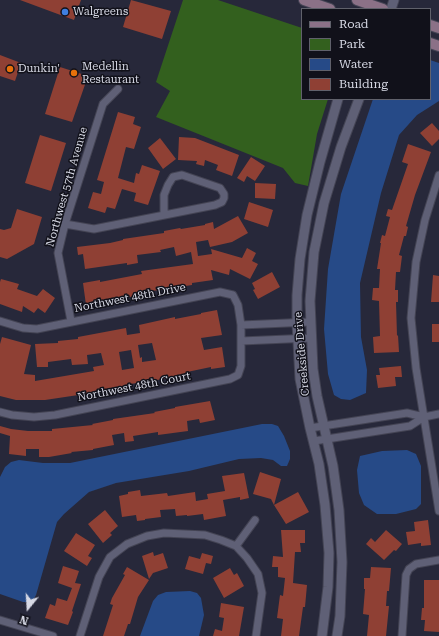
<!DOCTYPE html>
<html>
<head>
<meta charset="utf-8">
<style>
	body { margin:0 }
	#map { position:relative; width:439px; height:636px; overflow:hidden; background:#27283a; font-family:"Roboto Serif",serif }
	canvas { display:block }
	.legend { position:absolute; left:301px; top:8px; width:130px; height:92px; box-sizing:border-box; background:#11111a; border:1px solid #60616b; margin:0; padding:5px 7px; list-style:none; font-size:12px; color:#d7d9e5 }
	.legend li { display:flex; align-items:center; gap:8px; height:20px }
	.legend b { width:20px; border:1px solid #60616b }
	.north { position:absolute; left:8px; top:588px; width:40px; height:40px; -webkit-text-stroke:3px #11111a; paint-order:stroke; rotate:198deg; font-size:11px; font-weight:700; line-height:16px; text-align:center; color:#d7d9e5 }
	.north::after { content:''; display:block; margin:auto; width:14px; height:18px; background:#d7d9e5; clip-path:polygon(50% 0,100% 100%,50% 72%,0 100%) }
</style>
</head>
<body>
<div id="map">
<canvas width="439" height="636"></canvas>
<ul class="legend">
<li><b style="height:5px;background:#8b7187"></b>Road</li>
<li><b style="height:11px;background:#33601e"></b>Park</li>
<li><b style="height:11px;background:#264a87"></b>Water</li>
<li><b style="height:11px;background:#8f4034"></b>Building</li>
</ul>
<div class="north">N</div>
</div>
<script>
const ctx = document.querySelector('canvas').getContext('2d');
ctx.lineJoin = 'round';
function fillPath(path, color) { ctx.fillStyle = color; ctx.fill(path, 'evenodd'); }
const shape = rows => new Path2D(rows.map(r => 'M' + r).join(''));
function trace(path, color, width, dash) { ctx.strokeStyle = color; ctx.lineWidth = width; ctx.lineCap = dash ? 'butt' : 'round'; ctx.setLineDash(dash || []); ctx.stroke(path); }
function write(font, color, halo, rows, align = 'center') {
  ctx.font = font + ' "Roboto Serif",serif'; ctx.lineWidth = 3; ctx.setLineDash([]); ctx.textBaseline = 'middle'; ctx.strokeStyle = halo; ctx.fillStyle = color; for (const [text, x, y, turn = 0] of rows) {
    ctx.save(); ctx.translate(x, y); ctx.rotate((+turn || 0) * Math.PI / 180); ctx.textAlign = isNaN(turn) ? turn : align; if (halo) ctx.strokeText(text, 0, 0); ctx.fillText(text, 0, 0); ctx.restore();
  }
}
const green = shape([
	[183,0,218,0,302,28,302,99,328,99,317,134,308,186,295,183,283,168,156,117,170,91,156,82]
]);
const water = shape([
	[430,60,439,63,439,101,417,115,399,135,381,193,360,283,361,337,367,370,366,393,350,400,341,399,334,395,328,374,324,329,328,269,341,194,373,99,430,99],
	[262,424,272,424,278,426,284,436,290,451,290,459,287,466,281,466,273,460,261,458,239,459,189,471,116,483,89,492,64,514,57,522,36,595,32,602,23,602,0,594,0,477,5,467,11,462,19,460,43,463,70,463],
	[407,450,416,454,421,466,421,504,416,509,396,514,377,514,364,505,359,493,357,470,360,456,382,451],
	[190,591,197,593,201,598,204,615,199,636,140,636,153,601,158,595,166,592]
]);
const building = shape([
	[20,0,81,0,74,20],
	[131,0,171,11,162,39,123,27],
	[0,55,21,63,15,81,0,76],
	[60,67,88,76,72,122,45,114],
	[118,112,135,117,133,124,141,127,134,149,126,147,118,178,134,183,136,173,139,174,142,165,160,171,148,205,134,201,136,193,122,189,115,209,107,207,105,213,88,208,93,192,101,194,104,182,97,180],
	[432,123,439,131,439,139,432,146,420,133],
	[40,135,66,143,51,191,25,183],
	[179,137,195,138,239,155,232,176,216,170,218,165,205,160,204,166,196,164,197,161,178,160],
	[160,138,176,159,163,169,148,148],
	[408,144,431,152,415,195,406,226,408,227,406,236,404,236,399,255,402,256,400,272,396,272,395,290,398,290,398,302,396,302,397,336,398,335,399,352,374,353,373,337,380,336,379,301,372,300,373,288,379,288,380,269,377,269,381,243,380,243,382,235,385,236,390,217,386,216,388,209,392,210,408,164,402,162],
	[251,157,265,166,255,181,247,176,244,182,237,178],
	[255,183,276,184,275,199,255,198],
	[249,202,273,210,268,227,244,219],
	[17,209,42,217,34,244,7,259,0,257,0,229,4,230,11,228],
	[238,216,248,233,232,242,210,247,208,240,196,242,198,256,212,254,211,249,242,258,247,248,256,253,252,261,258,264,250,279,230,269,229,275,211,270,213,280,192,283,192,285,152,291,152,293,86,305,83,283,100,280,100,282,142,274,141,271,193,264,191,252,176,256,174,247,160,250,161,252,137,255,138,263,127,265,127,263,85,269,83,254,78,255,77,247,110,243,123,240,123,239,164,233,164,231,180,228,181,229,205,225,205,224,213,222,214,229],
	[272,272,280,287,258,299,253,290,255,289,252,283],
	[433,275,439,276,439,302,431,302],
	[1,279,19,284,17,289,37,296,43,289,55,298,45,313,38,308,34,313,23,306,22,312,0,304,0,282],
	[217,310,222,335,201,338,204,350,222,347,225,367,211,369,211,367,187,372,187,374,170,378,124,385,124,386,105,389,105,390,85,394,45,400,16,400,0,396,0,344,2,337,31,345,24,374,35,375,35,381,94,371,93,367,104,365,101,353,87,355,88,364,72,365,71,359,48,362,48,367,37,367,35,344,58,343,58,341,78,339,78,337,126,328,127,335,140,333,139,325,175,317,175,319,201,314,201,313],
	[152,343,156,360,142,362,142,357,140,358,138,345],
	[131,350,134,368,122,370,119,352],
	[432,324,439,324,439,342,432,342],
	[401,366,402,377,395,377,396,386,378,388,376,375,380,375,379,368],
	[210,401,215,420,200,423,199,419,187,421,188,431,158,435,158,432,133,436,134,441,125,442,124,433,112,435,114,445,93,449,93,450,71,452,72,453,49,457,39,457,39,449,26,449,26,456,9,454,10,436,0,433,0,426,11,429,28,431,52,431,52,429,93,425,92,424,113,420,113,419,155,413,154,412,175,408,175,407],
	[260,472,281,479,274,505,271,499,253,494],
	[244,473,249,498,240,500,240,497,223,500,226,516,204,520,203,514,187,516,187,515,176,516,175,509,160,510,161,517,145,519,145,520,137,521,136,515,122,517,119,496,128,494,128,492,140,490,141,496,167,493,168,496,195,492,196,501,208,499,207,494,225,491,222,476],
	[298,492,309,512,286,524,274,505],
	[105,510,118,526,110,533,112,535,103,543,88,524],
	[428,520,431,545,421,546,421,543,408,545,406,532,415,531,414,522],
	[281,530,305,530,305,543,300,543,301,552,295,552,293,583,307,585,305,607,303,607,299,636,281,636,283,619,277,618,280,595,283,596,285,578,278,577,278,567,272,567,273,556,283,557],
	[386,530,402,544,396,551,394,550,384,560,366,544,371,538,375,542],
	[76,533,95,545,88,556,92,558,87,566,64,551],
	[153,552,154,556,163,553,168,568,153,573,149,579,142,556],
	[202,553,213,556,211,564,206,563,203,574,185,569,189,556,200,559],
	[63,566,79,571,75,583,81,584,72,611,73,612,68,625,45,618,50,604,55,606,57,598,67,601,72,588,58,583],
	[127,567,149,580,138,597,130,624,128,624,124,636,103,636,113,605,110,604,112,598,125,575,123,574],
	[371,567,391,568,389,591,387,591,386,606,389,606,386,636,367,636,369,615,363,614,365,589,364,589,364,578,370,578],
	[230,568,234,575,237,573,244,586,224,598,213,578],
	[424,580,439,580,439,632,424,631,425,620,421,620,422,608,424,608],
	[221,603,244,607,239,636,213,636,215,629,222,631,224,618,219,617]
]);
const minor = shape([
	[439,175,425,220,416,262,411,318,416,368,439,511],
	[65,224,94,229,215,205,222,202,224,198,224,194,220,188,182,175,173,177,168,185,164,195,164,214],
	[0,321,23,328,37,329,220,292,233,295,238,305,241,325,241,366,238,375,230,379,55,415,34,417,12,415,0,412],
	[71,321,58,253,65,224,103,104,118,89],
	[241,325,310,322],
	[241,341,311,338],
	[310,428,407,413,424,417,439,414],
	[314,441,410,426,424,417],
	[236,546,255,520],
	[0,620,53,636],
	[80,636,99,577,110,557,127,544,147,536,164,533,205,535,221,540,236,546,247,558,258,574,262,593,256,636],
	[402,636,406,575,409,569,416,564,439,560]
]);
const tertiary = shape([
	[391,9,394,0],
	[322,636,328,587,329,553,325,505,319,464,310,428,300,379,297,323,297,295,300,259,307,215,320,162,338,99],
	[337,636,340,616,342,562,339,510,333,466,317,396,313,369,310,301,314,252,324,203,341,147,359,99]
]);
const secondary = shape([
	[304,0,330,9],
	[357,0,383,9],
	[430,25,439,28],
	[430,43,439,46]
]);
const markers = [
	[65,12,4,"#3f7fe0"],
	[10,69,4,"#e8710a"],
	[74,73,4,"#e8710a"]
];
const poiNames = [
	["Walgreens",73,12],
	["Medellin",82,67],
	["Restaurant",82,80],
	["Dunkin'",18,69]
];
const streetNames = [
	["Northwest 57th Avenue",67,187,-74],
	["Northwest 48th Drive",130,298,-11],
	["Creekside Drive",302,354,-95],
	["Northwest 48th Court",134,387,-11]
];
fillPath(green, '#33601e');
fillPath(water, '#264a87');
fillPath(building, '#8f4034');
trace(minor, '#444454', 9);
trace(tertiary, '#444454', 11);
trace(secondary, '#444454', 12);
trace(minor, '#5f6076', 7);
trace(tertiary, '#5f6076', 9);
trace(secondary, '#8b7187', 10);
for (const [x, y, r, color] of markers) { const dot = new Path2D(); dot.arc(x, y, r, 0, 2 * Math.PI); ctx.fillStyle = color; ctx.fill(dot); trace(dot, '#11111a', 1.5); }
write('11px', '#d7d9e5', '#11111a', poiNames, 'left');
write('11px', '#d7d9e5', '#11111a', streetNames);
</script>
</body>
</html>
